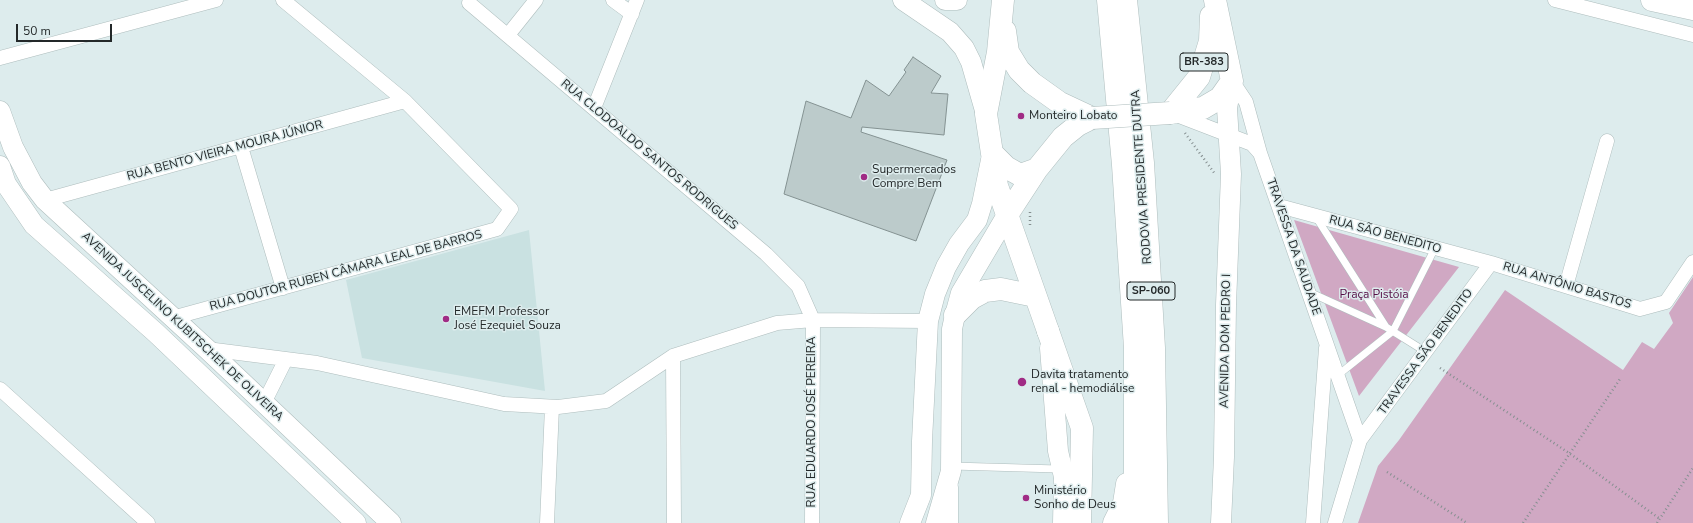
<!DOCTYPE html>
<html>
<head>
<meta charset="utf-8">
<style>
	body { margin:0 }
	#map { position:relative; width:1693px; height:523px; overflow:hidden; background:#ddeced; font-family:"Nunito Sans",sans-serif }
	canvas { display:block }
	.scale { position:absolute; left:16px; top:24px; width:96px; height:18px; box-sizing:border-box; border:2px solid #232829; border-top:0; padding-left:5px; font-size:12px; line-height:14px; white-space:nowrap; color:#232829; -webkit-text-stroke:3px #ddeced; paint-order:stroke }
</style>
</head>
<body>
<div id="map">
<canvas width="1693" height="523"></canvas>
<div class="scale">50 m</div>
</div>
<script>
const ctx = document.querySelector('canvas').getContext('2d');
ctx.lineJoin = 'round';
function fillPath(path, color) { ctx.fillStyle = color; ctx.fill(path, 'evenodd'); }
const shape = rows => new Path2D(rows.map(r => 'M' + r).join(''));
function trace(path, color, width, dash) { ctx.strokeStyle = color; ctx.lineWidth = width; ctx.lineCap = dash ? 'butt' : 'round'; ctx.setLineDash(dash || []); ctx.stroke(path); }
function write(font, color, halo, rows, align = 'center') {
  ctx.font = font + ' "Nunito Sans",sans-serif'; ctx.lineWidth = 3; ctx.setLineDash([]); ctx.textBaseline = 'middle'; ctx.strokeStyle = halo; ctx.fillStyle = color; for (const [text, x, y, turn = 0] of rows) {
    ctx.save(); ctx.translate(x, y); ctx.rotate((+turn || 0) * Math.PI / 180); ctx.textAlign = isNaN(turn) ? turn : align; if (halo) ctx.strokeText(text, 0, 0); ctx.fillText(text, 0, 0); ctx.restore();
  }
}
const built = shape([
	[529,230,545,391,362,358,346,280]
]);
const green = shape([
	[1294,220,1459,267,1359,396],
	[1693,277,1693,523,1358,523,1378,466,1399,440,1505,290,1623,370,1642,342,1654,349,1673,323,1669,313]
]);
const building = shape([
	[913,57,941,76,931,93,948,94,944,135,862,127,861,132,947,160,916,241,784,194,806,101,851,118,866,80,889,96,906,72,904,70,913,57]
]);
const path = shape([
	[1185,133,1215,174],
	[1030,225,1030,212],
	[1440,368,1569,453,1660,519],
	[1387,472,1467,523],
	[1523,523,1620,379],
	[1657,523,1693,468]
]);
const lane = shape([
	[1316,217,1386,327,1426,352],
	[1309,292,1386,327],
	[1338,375,1393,331,1435,248],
	[952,466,1058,469]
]);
const street = shape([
	[613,0,632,14],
	[1555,0,1693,35],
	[469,3,766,254,798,286,813,320,812,523],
	[508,35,536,0],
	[0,58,216,0],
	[1232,81,1246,102,1260,153,1360,440,1335,523],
	[594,108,637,0],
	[1174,114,1252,144,1260,153],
	[241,147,283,288],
	[45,200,405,101],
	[1279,206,1491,263,1640,309,1666,302,1693,262],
	[1566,286,1607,141],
	[172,318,497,229,511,209,405,101,283,0],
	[207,349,317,363,504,404,558,407,606,401,673,356,777,323,813,320,928,321],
	[673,356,674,523],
	[0,389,148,523],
	[264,403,286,359],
	[1360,440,1491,263],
	[547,523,552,407],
	[951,523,951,487],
	[1313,523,1326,348]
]);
const secondary = shape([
	[903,0,950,32,964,48,971,62,986,114],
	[945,0,957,0],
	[0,111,13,147,32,183,45,200,207,349,391,523],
	[0,166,6,184,34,225,156,333,356,523],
	[1050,348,1058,451,1064,477,1063,523],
	[910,523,921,495,922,441,928,321,935,294,946,267,959,244,977,220,982,204,991,160],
	[936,523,951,471,952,329,955,315,961,293,1007,215],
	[1221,523,1224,457,1226,305,1231,174,1227,108,1232,81]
]);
const primary = shape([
	[1003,0,998,52,986,114,997,186,1048,331],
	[1652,0,1693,9],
	[1005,31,1008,52,1019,70,1032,83,1060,103,1092,118],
	[1170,113,1203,108,1220,98,1232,81,1215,0],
	[1170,113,1199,77,1210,41,1211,16],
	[992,153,1006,167,1020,175,1037,169],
	[1007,215,1037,169,1063,137,1078,125,1092,118],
	[955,315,972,298,985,291,1001,289,1035,296]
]);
const highway = shape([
	[1108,0,1123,165,1135,348,1135,523],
	[1126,0,1143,163,1154,348,1157,523],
	[1048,331,1082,428,1080,523],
	[1114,523,1124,503,1127,484]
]);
const primaryBridge = shape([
	[1092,118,1170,113]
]);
const markers = [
	[1021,116,4,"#a02b85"],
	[864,177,4,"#a02b85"],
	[446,319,4,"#a02b85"],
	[1022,382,5,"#a02b85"],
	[1026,498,4,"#a02b85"]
];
const shields = [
	[1204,62,48],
	[1151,291,48]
];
const shieldNames = [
	["BR-383",1204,62],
	["SP-060",1151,291]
];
const poiNames = [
	["Monteiro Lobato",1029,116],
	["Supermercados",872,170],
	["Compre Bem",872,184],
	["EMEFM Professor",454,312],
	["José Ezequiel Souza",454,326],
	["Davita tratamento",1031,375],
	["renal - hemodiálise",1031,389],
	["Ministério",1034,491],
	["Sonho de Deus",1034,505]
];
const streetNames = [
	["RUA BENTO VIEIRA MOURA JÚNIOR",225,151,-15],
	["RUA CLODOALDO SANTOS RODRIGUES",649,155,40],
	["RODOVIA PRESIDENTE DUTRA",1142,177,-94],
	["RUA SÃO BENEDITO",1385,235,15],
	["TRAVESSA DA SAUDADE",1293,247,71],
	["RUA DOUTOR RUBEN CÂMARA LEAL DE BARROS",346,271,-15],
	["RUA ANTÔNIO BASTOS",1567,286,17],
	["AVENIDA JUSCELINO KUBITSCHEK DE OLIVEIRA",182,327,43],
	["AVENIDA DOM PEDRO I",1226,341,-89],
	["TRAVESSA SÃO BENEDITO",1426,352,-54],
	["RUA EDUARDO JOSÉ PEREIRA",812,422,-90]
];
const parkNames = [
	["Praça Pistóia",1374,295]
];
fillPath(built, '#c9e1e1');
fillPath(green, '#d0a8c3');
fillPath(building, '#bccbcb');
trace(building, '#849292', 1);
trace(lane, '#aebdbd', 8);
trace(street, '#aebdbd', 15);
trace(secondary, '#aebdbd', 21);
trace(primary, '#aebdbd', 23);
trace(highway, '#aebdbd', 23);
trace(path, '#858f90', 2.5, [1, 3]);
trace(lane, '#fff', 7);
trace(street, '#fff', 14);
trace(secondary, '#fff', 20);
trace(primary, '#fff', 22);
trace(highway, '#fff', 22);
trace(primaryBridge, '#aebdbd', 23, []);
trace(primaryBridge, '#fff', 22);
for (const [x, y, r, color] of markers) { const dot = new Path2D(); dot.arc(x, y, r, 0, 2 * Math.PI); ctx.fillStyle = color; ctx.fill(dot); trace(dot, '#ddeced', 1.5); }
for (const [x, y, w] of shields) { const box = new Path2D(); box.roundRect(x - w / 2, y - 9, w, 18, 3); ctx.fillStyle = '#ddeced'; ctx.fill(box); trace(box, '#232829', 1); }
write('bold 11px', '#232829', null, shieldNames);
write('12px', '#232829', '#ddeced', poiNames, 'left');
write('12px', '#232829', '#ddeced', streetNames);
write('12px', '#570f47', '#ddeced', parkNames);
</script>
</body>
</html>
